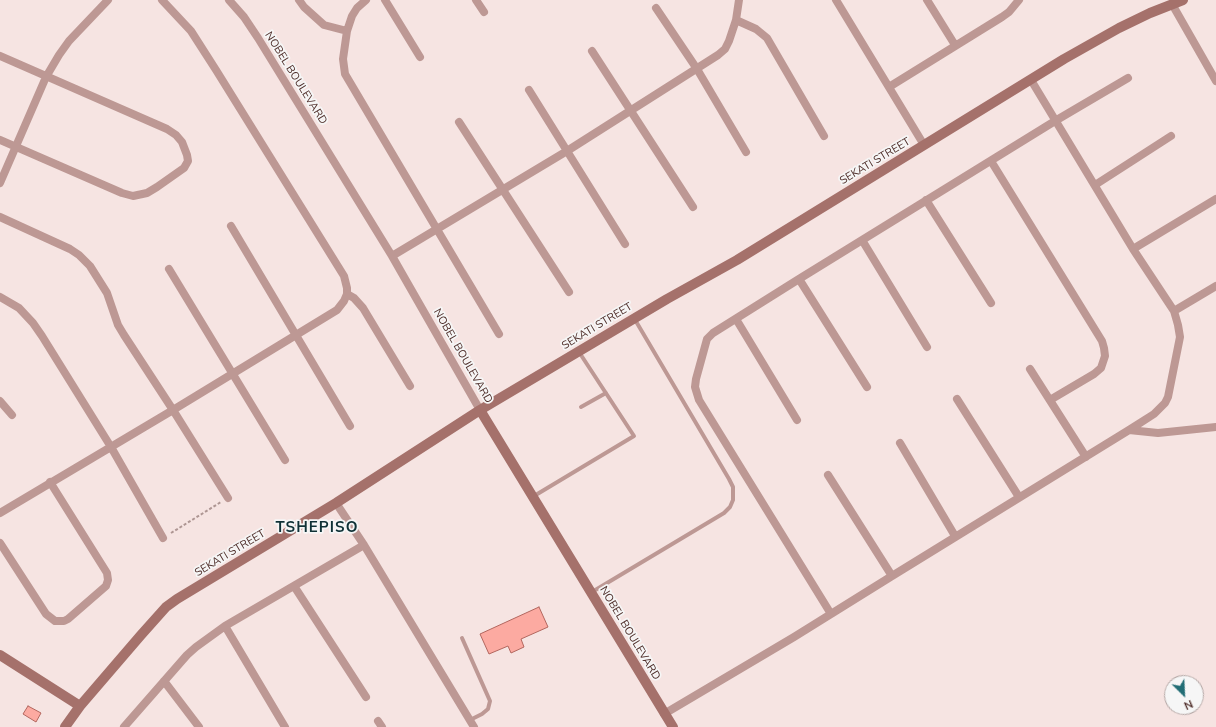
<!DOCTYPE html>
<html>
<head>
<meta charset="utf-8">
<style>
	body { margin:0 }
	#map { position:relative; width:1216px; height:727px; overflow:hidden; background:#f6e4e2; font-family:Mulish,sans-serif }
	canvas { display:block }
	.north { position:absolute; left:1164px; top:675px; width:40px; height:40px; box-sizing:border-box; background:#f6f6f6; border:1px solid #b3a6a4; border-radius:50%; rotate:156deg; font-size:11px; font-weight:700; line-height:16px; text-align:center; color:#4f2e2a }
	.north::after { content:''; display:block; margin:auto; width:14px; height:18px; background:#226d75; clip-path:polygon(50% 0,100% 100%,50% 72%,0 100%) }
</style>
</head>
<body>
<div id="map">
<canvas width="1216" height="727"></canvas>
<div class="north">N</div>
</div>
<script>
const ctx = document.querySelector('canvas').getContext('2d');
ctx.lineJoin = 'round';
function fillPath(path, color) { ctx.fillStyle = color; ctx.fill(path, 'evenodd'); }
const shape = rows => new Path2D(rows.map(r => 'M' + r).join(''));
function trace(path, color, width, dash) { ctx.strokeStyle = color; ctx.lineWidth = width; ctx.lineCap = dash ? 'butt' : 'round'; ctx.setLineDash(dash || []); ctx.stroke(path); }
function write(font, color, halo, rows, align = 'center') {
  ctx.font = font + ' Mulish,sans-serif'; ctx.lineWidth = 3.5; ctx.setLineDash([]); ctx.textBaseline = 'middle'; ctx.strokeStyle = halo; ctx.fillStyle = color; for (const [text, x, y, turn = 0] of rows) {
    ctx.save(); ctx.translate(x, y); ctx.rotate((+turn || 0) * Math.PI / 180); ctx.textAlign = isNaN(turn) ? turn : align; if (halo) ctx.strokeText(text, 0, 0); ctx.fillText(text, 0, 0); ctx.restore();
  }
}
const building = shape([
	[539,607,548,627,521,639,524,647,511,653,508,646,489,654,480,634,539,607],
	[28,706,41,713,36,722,23,714,28,706]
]);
const path = shape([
	[171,533,221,502]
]);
const lane = shape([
	[581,407,606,393],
	[534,496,634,436,579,352],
	[592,592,724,513,730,507,733,500,733,487,729,479,634,318],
	[462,638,490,701,488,709,482,714,470,720]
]);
const street = shape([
	[229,0,244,17,258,38,392,256,480,410],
	[299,0,304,7,324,25,347,31],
	[366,0,357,8,352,16,347,31,343,59,345,74,499,334],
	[385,0,420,57],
	[476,0,484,12],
	[836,0,924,145],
	[927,0,955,45],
	[1172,4,1216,81],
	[656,8,697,69,746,152],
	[736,20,756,29,767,38,824,136],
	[592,51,693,207],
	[0,56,167,129,176,135,182,142,187,155,188,161,184,168,157,187,147,193,133,196,122,193,0,140],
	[889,87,1002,17,1009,12,1019,0],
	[529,90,625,244],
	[459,122,569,292],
	[991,161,1102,341,1104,348,1105,356,1101,368,1094,374,1050,400],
	[0,183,46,77,59,55,69,41,108,0],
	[1095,185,1171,136],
	[926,200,991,303],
	[0,217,70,249,79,255,90,266,107,293,118,325,124,335,173,410,228,498],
	[231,226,350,426],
	[862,240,927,347],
	[1133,249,1216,199],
	[392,256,567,151,718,55,725,49,729,41,736,20,739,0],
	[169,269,285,460],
	[799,279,867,387],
	[347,294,354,298,363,308,410,386],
	[0,297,19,308,33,323,42,336,111,447,163,538],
	[1174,311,1216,286],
	[736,319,797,420],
	[1030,369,1086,457],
	[957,399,1019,497],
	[0,401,12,415],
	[1129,430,1158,433,1216,427],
	[900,443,955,536],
	[828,475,892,576],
	[336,503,364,545,474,727],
	[0,513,173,410,337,310,344,301,347,294,347,288,344,276,216,70,191,31,162,0],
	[0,543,46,614,55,621,64,621,68,619,106,586,108,580,107,573,50,482],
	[294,586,366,697],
	[831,614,699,400,695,387,696,379,707,339,713,333,799,279,1055,121,1128,78],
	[225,626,285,727],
	[164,681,199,727],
	[664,714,794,637,892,576,1129,430,1154,414,1165,403,1168,397,1180,337,1178,325,1174,311,1133,249,1031,80],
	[378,721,382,727],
	[124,727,187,655,196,647,225,626,364,545]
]);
const secondary = shape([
	[480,410,673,727],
	[0,655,80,706],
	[65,727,80,706,141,635,166,607,177,599,336,503,480,410,667,299,737,260,1064,59,1119,28,1150,13,1183,0]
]);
const streetNames = [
	["NOBEL BOULEVARD",296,78,58],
	["SEKATI STREET",875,161,-31],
	["SEKATI STREET",597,326,-31],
	["NOBEL BOULEVARD",463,356,60],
	["SEKATI STREET",230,553,-31],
	["NOBEL BOULEVARD",630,633,59]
];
const districtNames = [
	["TSHEPISO",317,527]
];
fillPath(building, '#fcaaa1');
trace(building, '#b2665e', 1);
trace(path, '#ae9693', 2, [3, 2]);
trace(lane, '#bd9894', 4);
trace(street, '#bd9894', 8);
trace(secondary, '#a5716b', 10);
write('11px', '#4f2e2a', '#f6f6f6', streetNames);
ctx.letterSpacing = '1px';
write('bold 15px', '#0f3136', '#f6f6f6', districtNames);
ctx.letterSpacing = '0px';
</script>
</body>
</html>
